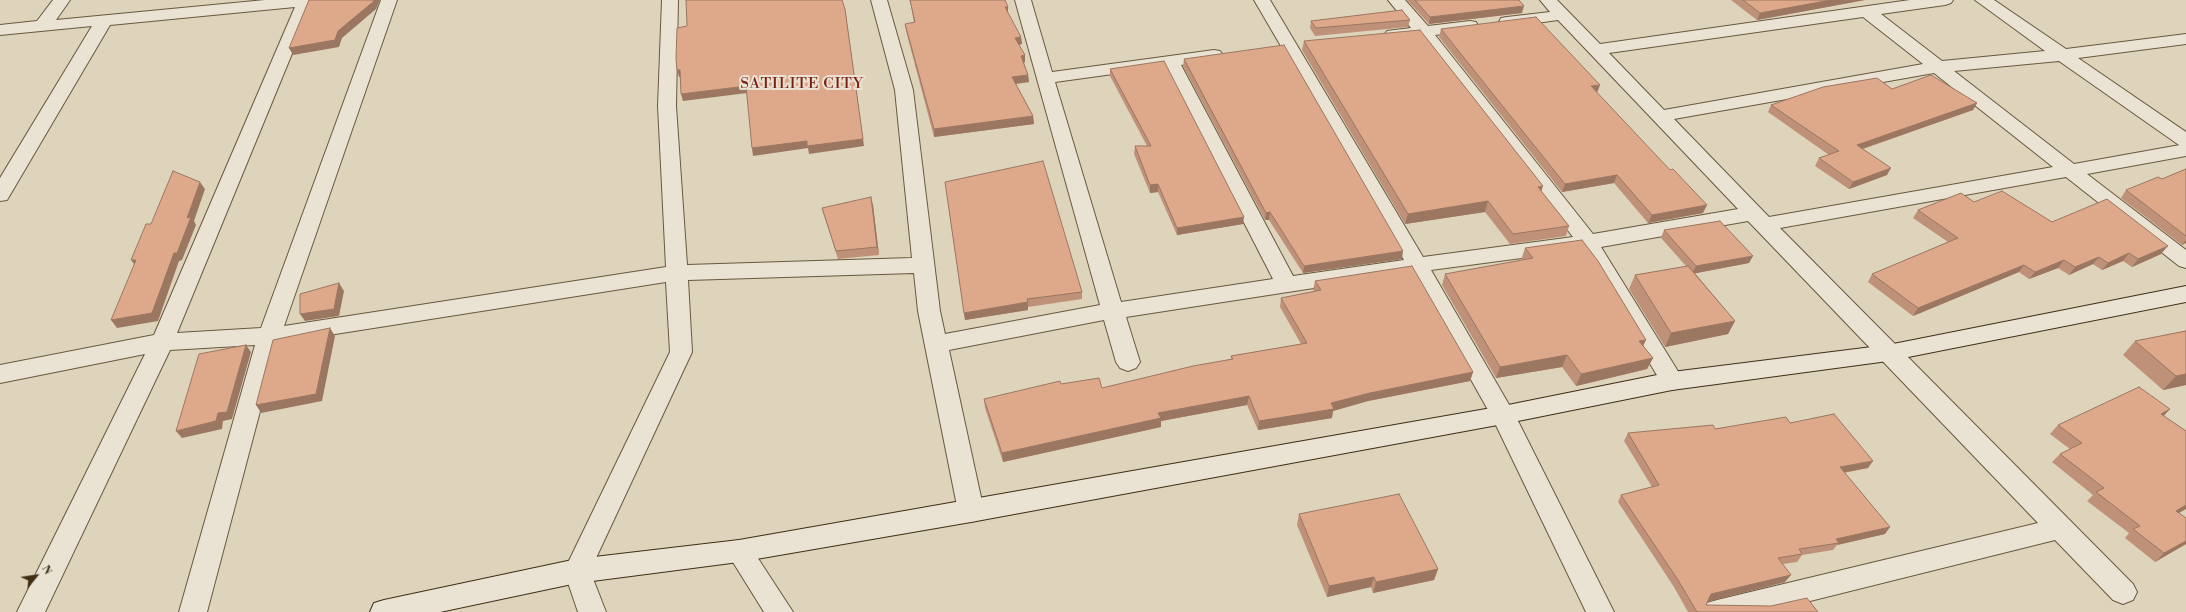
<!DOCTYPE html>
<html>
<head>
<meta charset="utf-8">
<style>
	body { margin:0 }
	#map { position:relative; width:2186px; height:612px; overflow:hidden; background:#ded4bb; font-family:"Libre Bodoni",serif }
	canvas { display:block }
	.north { position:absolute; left:16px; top:556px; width:40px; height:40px; -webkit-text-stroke:3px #eae3d3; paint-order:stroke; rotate:60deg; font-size:11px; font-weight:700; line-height:16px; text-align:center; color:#402e15 }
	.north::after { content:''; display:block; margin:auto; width:14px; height:18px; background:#402e15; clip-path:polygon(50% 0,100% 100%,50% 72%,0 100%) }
</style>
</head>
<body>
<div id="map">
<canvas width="2186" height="612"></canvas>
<div class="north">N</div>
</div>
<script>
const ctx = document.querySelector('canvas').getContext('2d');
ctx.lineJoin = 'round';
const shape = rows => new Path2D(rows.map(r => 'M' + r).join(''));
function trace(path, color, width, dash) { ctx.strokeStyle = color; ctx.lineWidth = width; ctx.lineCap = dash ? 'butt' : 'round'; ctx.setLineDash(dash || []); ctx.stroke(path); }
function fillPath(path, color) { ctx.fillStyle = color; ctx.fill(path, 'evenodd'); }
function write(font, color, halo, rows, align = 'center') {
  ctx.font = font + ' "Libre Bodoni",serif'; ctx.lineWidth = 4; ctx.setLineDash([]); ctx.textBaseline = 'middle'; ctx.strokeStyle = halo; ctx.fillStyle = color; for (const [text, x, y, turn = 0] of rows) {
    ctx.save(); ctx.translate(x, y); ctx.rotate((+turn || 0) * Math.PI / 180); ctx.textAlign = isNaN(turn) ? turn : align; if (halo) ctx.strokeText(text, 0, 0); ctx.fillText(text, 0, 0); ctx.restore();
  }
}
const minor = shape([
	[53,0,70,0,56,20,265,0,325,0,323,3,312,5,177,333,261,328,381,0,397,0,284,326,666,267,658,106,662,0,678,0,676,106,687,265,912,258,895,90,871,0,887,0,913,90,940,311,945,334,1100,305,1015,0,1031,0,1052,72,1214,50,1220,51,1223,55,1220,59,1181,65,1293,276,1404,260,1340,147,1254,0,1270,0,1423,257,1573,237,1419,37,1393,40,1387,39,1384,35,1387,31,1411,28,1388,0,1405,0,1428,26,1470,21,1476,22,1478,26,1476,30,1435,35,1593,234,1738,209,1558,20,1507,27,1501,26,1499,22,1501,18,1507,17,1550,12,1540,0,1557,0,1600,44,1910,0,1953,0,1951,3,1945,5,1881,14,1942,61,2045,51,1975,0,1994,0,2066,49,2186,34,2186,44,2078,58,2186,132,2186,156,2087,174,2186,250,2186,268,2179,266,2066,177,1780,228,2133,584,2137,592,2133,600,2123,604,2113,600,2055,540,1766,612,1703,612,1707,603,1717,600,2038,523,1748,221,1601,247,1684,381,1680,387,1672,390,1664,387,1582,250,1431,270,1515,415,1614,612,1586,612,1492,417,1411,273,1126,317,1140,362,1136,368,1128,371,1120,368,1116,362,1104,320,949,350,984,511,980,519,971,522,962,519,958,511,918,311,914,273,688,280,692,352,590,571,606,612,578,612,564,571,670,352,666,282,278,343,207,612,179,612,255,345,170,350,45,612,17,612,145,354,0,383,0,365,154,335,295,7,110,25,10,195,7,200,0,201,0,178,92,26,0,35,0,25,37,21,53,0],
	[1863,17,1923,64,1664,110,1609,53,1863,17],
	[2059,61,2179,145,2180,145,2074,164,1954,71,2059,61],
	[1164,67,1273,279,1121,302,1055,82,1164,67],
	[1934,73,2053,167,1769,217,1674,119,1934,73],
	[739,540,748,543,793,612,764,612,726,551,730,543,739,540]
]);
const secondary = shape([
	[2186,286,2186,302,1888,361,1672,390,1503,424,971,522,739,562,577,583,440,612,370,612,374,603,384,600,577,559,739,540,1503,406,1672,372,1888,345,2186,286]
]);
const wall = shape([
	[910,0,1005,0,1008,14,1021,37,1022,44,1019,45,1025,62,1024,63,1028,75,1029,82,1016,84,1033,116,1034,124,934,137,906,31,905,24,914,23],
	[1407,0,1519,0,1522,13,1429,24],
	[1731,0,1865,0,1757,20],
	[1410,20,1408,27,1315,36,1310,28,1311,21],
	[1441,29,1597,93,1703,213,1648,223,1614,183,1562,192,1439,37],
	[1304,41,1541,191,1569,226,1566,236,1510,244,1485,212,1405,224,1302,50],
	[1184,59,1402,259,1303,273,1269,220,1265,220,1183,66],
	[1110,69,1243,224,1177,235,1158,192,1150,193,1134,154,1135,146,1147,146,1110,76],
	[1892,89,1977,103,1973,110,1863,149,1887,175,1849,189,1815,166,1819,158,1829,155,1768,112,1771,105],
	[2186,169,2186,243,2182,245,2121,198,2126,190,2162,179],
	[946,189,1082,292,1082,299,1028,307,1028,310,965,320],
	[1974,202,2052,222,2161,254,2132,267,2123,261,2102,270,2093,264,2069,275,2058,268,2029,279,2019,272,1913,316,1868,282,1872,274,1948,242,1913,218,1918,210],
	[873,205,879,255,838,259,824,215,822,208],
	[1664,230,1749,263,1695,273,1735,321,1728,334,1665,347,1629,289,1635,275,1686,266,1661,238],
	[1525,248,1643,346,1653,358,1647,369,1576,386,1562,367,1496,378,1442,285,1445,274,1522,260,1521,260],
	[1315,281,1473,372,1470,381,1368,401,1333,411,1332,418,1258,430,1247,405,1161,421,1161,427,1003,462,985,408,984,399,1061,384,1102,388,1231,359,1231,356,1301,344,1280,307,1281,298,1314,291,1313,290],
	[2186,331,2186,385,2163,390,2123,355,2135,341],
	[2164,416,2186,431,2186,509,2179,513,2186,544,2155,562,2125,538,2129,533,2087,501,2093,495,2052,462,2060,454,2070,449,2050,434,2058,425],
	[1790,423,1868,468,1844,473,1885,534,1837,545,1833,550,1802,555,1797,562,1783,564,1785,582,1708,601,1706,605,1818,612,1688,612,1674,587,1618,502,1621,495,1652,487,1624,441,1628,433,1715,429],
	[1299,514,1438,569,1434,580,1373,593,1371,587,1327,597,1297,525]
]);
const shadedWall = shape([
	[374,0,380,0,376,9,342,38,339,47,293,55,289,48,338,31],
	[1831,0,1865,0,1757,20,1760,13],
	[1524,6,1522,13,1429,24,1430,17],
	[1005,7,1008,7,1008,14],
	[845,9,864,146,809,154,808,148,753,156,752,148],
	[1021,37,1022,44,1015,46,1015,38],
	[1025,55,1025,62,1021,63,1021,56],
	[677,70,680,70,682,77,679,77],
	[1028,75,1029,82,1013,84,1012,77],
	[1600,85,1597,93,1591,86],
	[746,86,747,93,683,101,681,94],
	[1977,103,1973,110,1853,152,1857,145],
	[1033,116,1034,124,934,137,934,129],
	[1891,168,1887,175,1849,189,1853,182],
	[1617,175,1614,183,1562,192,1565,184],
	[200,182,205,189,194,221,196,225,182,260,179,261,158,321,117,328,111,320,187,218],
	[1158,184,1158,192,1150,193,1150,185],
	[1543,186,1540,196,1538,187],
	[871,197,873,205,879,255,877,247],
	[1488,201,1485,212,1405,224,1408,214],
	[1707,205,1703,213,1648,223,1652,215],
	[1270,212,1269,220,1265,220,1266,213],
	[1244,217,1243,224,1177,235,1177,228],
	[2186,240,2186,243,2182,245],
	[2168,246,2161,254,2132,267,2138,259],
	[1403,251,1402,259,1303,273,1304,266],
	[2129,253,2123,261,2102,270,2108,263],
	[1753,256,1749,263,1692,274,1696,266],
	[2099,257,2093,264,2069,275,2075,267],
	[131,260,136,260,137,268],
	[2064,260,2058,268,2029,279,2035,272],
	[2024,265,2019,272,1913,316,1918,308],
	[339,283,344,291,339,316,305,321,300,314],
	[1028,302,1028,310,965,320,964,313],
	[1735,321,1728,334,1665,347,1671,333],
	[330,328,335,336,322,401,261,413,256,405],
	[1646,340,1641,351,1639,341],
	[246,345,251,352,232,419,223,421,222,429,182,438,176,431,218,413],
	[1567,355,1562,367,1496,378,1500,367],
	[1653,358,1647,369,1576,386,1581,374],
	[1473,372,1470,381,1368,401,1333,411,1332,418,1258,430,1259,421,1370,393],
	[2186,374,2186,385,2163,390,2176,376],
	[1249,396,1247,405,1161,421,1161,427,1003,462,1002,453,1158,413],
	[2170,409,2162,418,2161,414],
	[1873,461,1868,468,1834,474,1840,467],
	[2186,505,2186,509,2167,519,2176,511],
	[1890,527,1885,534,1837,545,1839,543,1836,539],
	[2186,541,2186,544,2155,562,2164,553],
	[1438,569,1434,580,1373,593,1376,582],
	[1791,575,1785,582,1707,602,1711,594],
	[1374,577,1371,587,1327,597,1329,586]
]);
const building = shape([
	[309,0,374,0,373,2,338,31,335,40,289,48,309,0],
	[686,0,842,0,845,9,863,139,807,146,807,141,752,148,746,86,681,94,680,70,677,70,676,59,677,28,687,26,686,0],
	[910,0,1005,0,1008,7,1005,7,1021,37,1015,38,1025,55,1021,56,1028,75,1012,77,1033,116,934,129,905,24,915,22,910,0],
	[1415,0,1519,0,1524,6,1430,17,1415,0],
	[1743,0,1831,0,1760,13,1743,0],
	[1402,10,1410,20,1316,28,1311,21,1402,10],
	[1536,17,1600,85,1591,86,1670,170,1673,169,1707,205,1652,215,1617,175,1565,184,1441,29,1536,17],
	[1420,30,1543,186,1538,187,1569,226,1513,234,1488,201,1408,214,1304,41,1420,30],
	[1284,45,1403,251,1304,266,1270,212,1266,213,1184,59,1284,45],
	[1164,61,1244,217,1177,228,1158,184,1150,185,1135,146,1151,146,1110,69,1164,61],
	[1931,75,1977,103,1857,145,1891,168,1853,182,1819,158,1839,151,1771,105,1823,87,1877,78,1892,89,1931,75],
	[1043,161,1082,292,1027,299,1028,302,964,313,945,182,1043,161],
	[2186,169,2186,236,2126,190,2158,177,2162,179,2186,169],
	[173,171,200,182,187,218,191,217,177,253,174,253,152,313,111,320,136,260,131,260,146,224,151,224,173,171],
	[2002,191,2052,222,2107,199,2168,246,2138,259,2129,253,2108,263,2099,257,2075,267,2064,260,2035,272,2024,265,1918,308,1872,274,1958,238,1918,210,1961,193,1974,202,2002,191],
	[871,197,877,247,836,251,822,208,871,197],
	[1720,221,1753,256,1696,266,1664,230,1720,221],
	[1582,240,1598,261,1646,340,1639,341,1653,358,1581,374,1567,355,1500,367,1445,274,1533,258,1525,248,1582,240],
	[1412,266,1473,372,1370,393,1331,403,1334,409,1259,421,1249,396,1158,413,1161,418,1002,453,984,399,1060,381,1061,384,1099,378,1102,388,1193,366,1233,359,1231,356,1307,343,1281,298,1321,290,1315,281,1412,266],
	[1688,266,1735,321,1671,333,1635,275,1688,266],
	[339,283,334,309,300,314,300,294,339,283],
	[330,328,316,394,256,405,273,340,330,328],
	[2186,331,2186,374,2176,376,2135,341,2186,331],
	[246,345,227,412,218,413,216,421,176,431,199,354,246,345],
	[2139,387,2170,409,2161,414,2186,431,2186,505,2176,511,2186,518,2186,541,2164,553,2133,529,2140,526,2096,492,2104,488,2060,454,2082,443,2058,425,2139,387],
	[1834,414,1873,461,1840,467,1890,527,1836,539,1839,543,1799,549,1802,554,1778,558,1791,575,1711,594,1706,605,1771,606,1807,598,1818,612,1697,612,1678,580,1621,495,1659,485,1628,433,1713,425,1715,429,1786,417,1790,423,1834,414],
	[1399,494,1438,569,1376,582,1374,577,1329,586,1299,514,1399,494]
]);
const quarterNames = [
	["SATILITE CITY",802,84]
];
trace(minor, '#68583e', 2);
trace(secondary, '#402e15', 2);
fillPath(minor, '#eae3d3');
fillPath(secondary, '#eae3d3');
fillPath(wall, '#bf9178');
fillPath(shadedWall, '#9b7661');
fillPath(building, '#dea98b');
trace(building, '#9b7661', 1);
ctx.letterSpacing = '1px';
write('15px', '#7a1f14', '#eae3d3', quarterNames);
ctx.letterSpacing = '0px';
</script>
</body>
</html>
